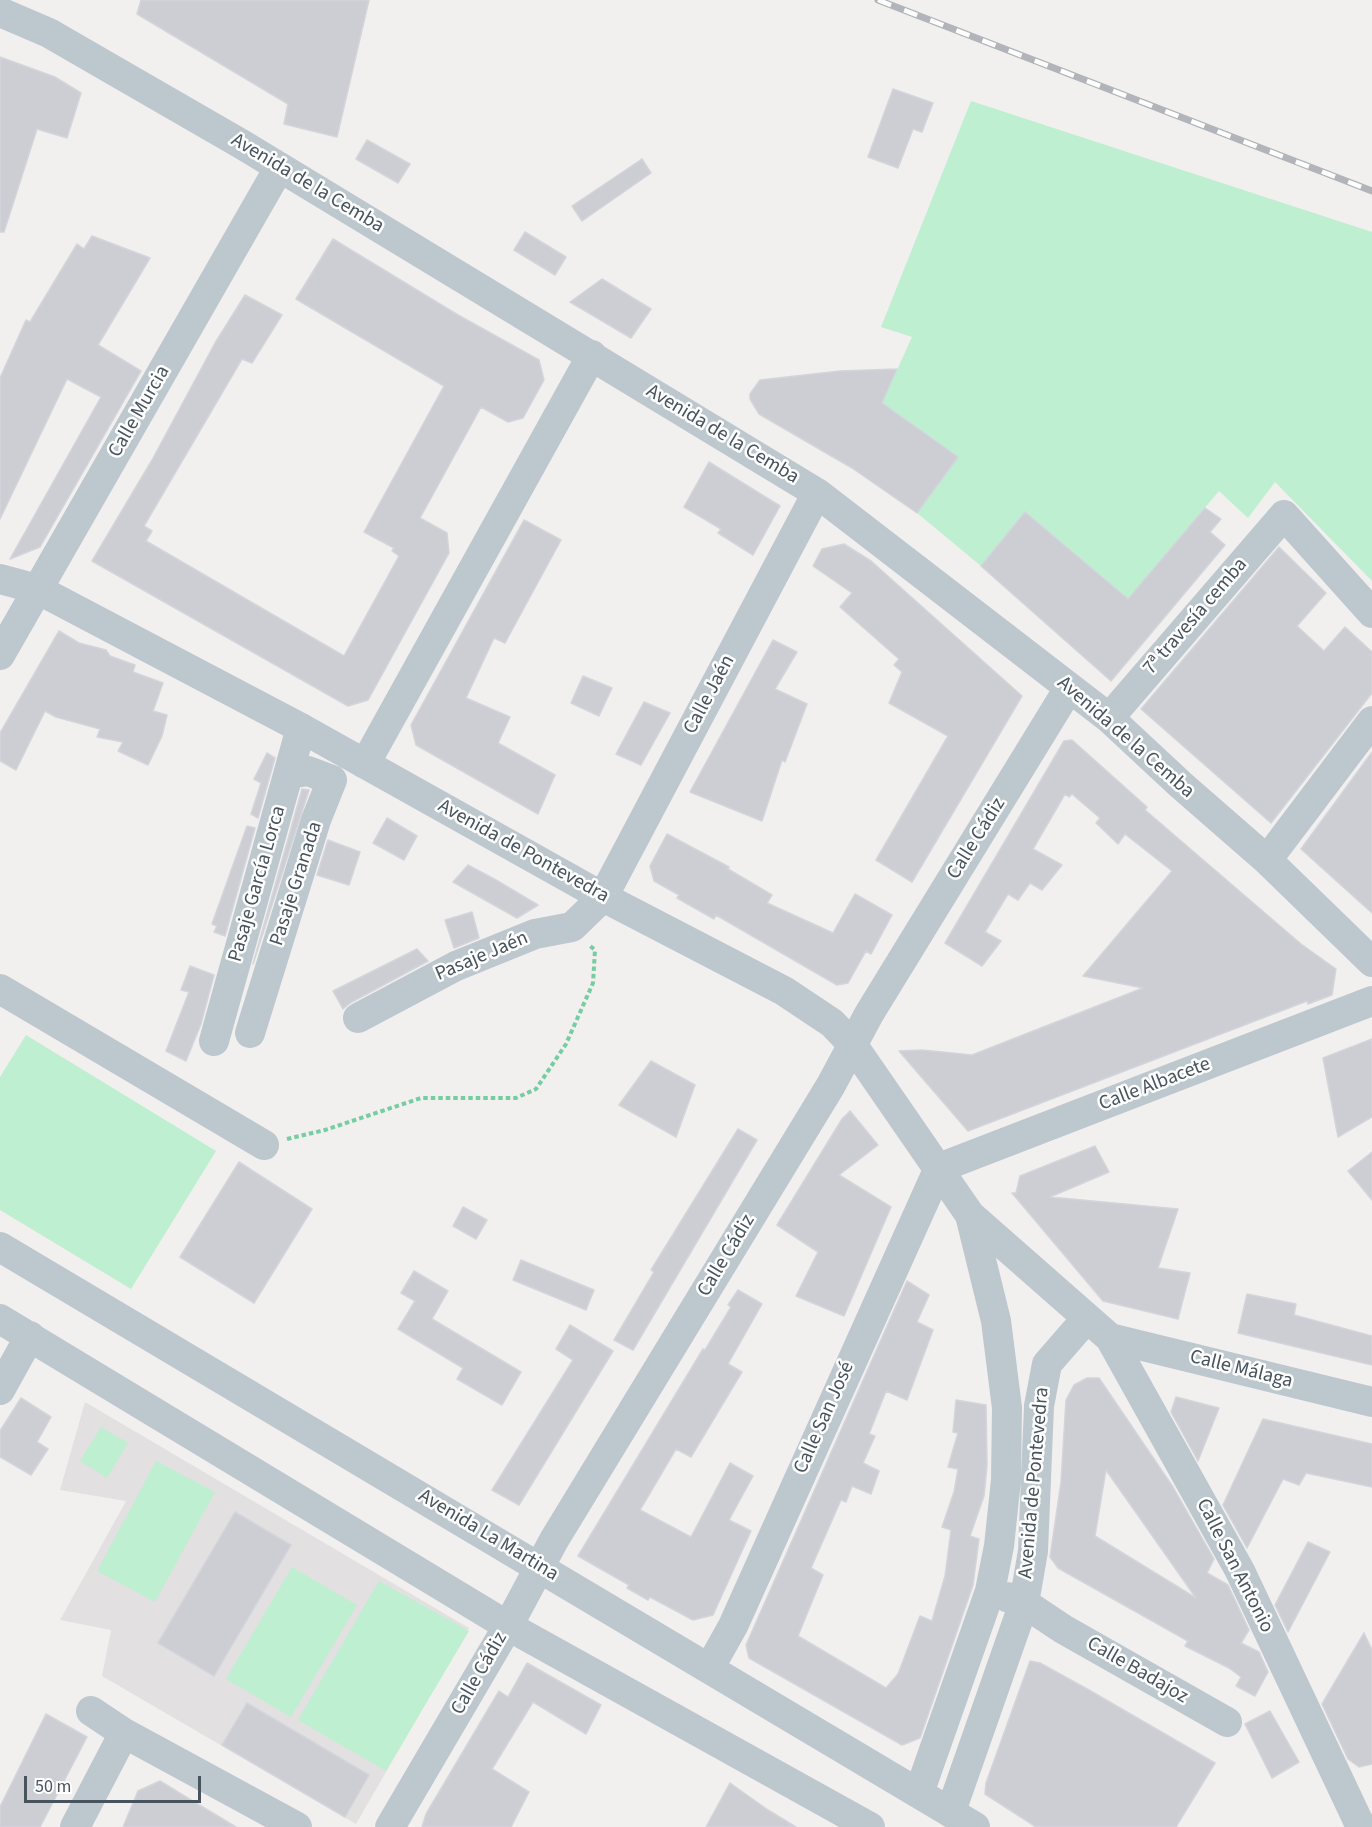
<!DOCTYPE html>
<html>
<head>
<meta charset="utf-8">
<style>
	body { margin:0 }
	#map { position:relative; width:1372px; height:1827px; overflow:hidden; background:#f2efef; font-family:"Source Sans 3",sans-serif }
	canvas { display:block }
	.scale { position:absolute; left:24px; top:1776px; width:177px; height:27px; box-sizing:border-box; border:3px solid #47535d; border-top:0; padding-left:8px; font-size:18px; line-height:21px; white-space:nowrap; color:#47535d; -webkit-text-stroke:4px #fff; paint-order:stroke }
</style>
</head>
<body>
<div id="map">
<canvas width="1372" height="1827"></canvas>
<div class="scale">50 m</div>
</div>
<script>
const ctx = document.querySelector('canvas').getContext('2d');
ctx.lineJoin = 'round';
function fillPath(path, color) { ctx.fillStyle = color; ctx.fill(path, 'evenodd'); }
const shape = rows => new Path2D(rows.map(r => 'M' + r).join(''));
function trace(path, color, width, dash) { ctx.strokeStyle = color; ctx.lineWidth = width; ctx.lineCap = dash ? 'butt' : 'round'; ctx.setLineDash(dash || []); ctx.stroke(path); }
function write(font, color, halo, rows, align = 'center') {
  ctx.font = font + ' "Source Sans 3",sans-serif'; ctx.lineWidth = 5; ctx.setLineDash([]); ctx.textBaseline = 'middle'; ctx.strokeStyle = halo; ctx.fillStyle = color; for (const [text, x, y, turn = 0] of rows) {
    ctx.save(); ctx.translate(x, y); ctx.rotate((+turn || 0) * Math.PI / 180); ctx.textAlign = isNaN(turn) ? turn : align; if (halo) ctx.strokeText(text, 0, 0); ctx.fillText(text, 0, 0); ctx.restore();
  }
}
const education = shape([
	[85,1402,469,1628,356,1824,102,1676,111,1630,60,1620,126,1501,60,1490]
]);
const green = shape([
	[971,101,1372,232,1372,581,1275,482,1248,518,1219,491,1128,599,1026,513,981,566,917,513,958,457,891,410,878,412,912,337,881,327],
	[26,1035,216,1151,131,1289,0,1210,0,1077],
	[101,1427,128,1443,107,1478,80,1461],
	[156,1461,215,1492,155,1602,97,1571],
	[292,1567,357,1605,291,1717,226,1679],
	[379,1581,469,1631,386,1771,298,1720]
]);
const building = shape([
	[141,0,369,0,337,137,284,124,288,104,137,14,141,0],
	[0,57,55,77,81,93,67,138,37,129,4,232,0,232,0,57],
	[893,89,933,103,922,132,913,129,898,168,868,157,893,89],
	[367,140,410,164,398,183,356,159,367,140],
	[642,159,651,173,582,221,572,206,642,159],
	[525,232,566,257,555,275,514,250,525,232],
	[92,236,150,258,98,345,141,371,40,547,10,559,101,397,67,379,0,519,0,378,26,320,30,322,77,244,84,249,92,236],
	[333,239,458,315,539,360,544,380,523,418,508,422,481,407,420,518,447,533,449,553,368,700,348,706,92,561,152,460,215,343,245,295,282,315,252,363,242,359,144,526,152,531,146,541,344,656,399,556,392,551,394,548,364,532,444,386,296,299,333,239],
	[602,279,651,309,631,338,570,302,602,279],
	[897,369,882,403,958,457,917,513,852,468,759,414,750,399,750,394,760,380,840,371,897,369],
	[709,462,780,506,753,555,718,533,721,529,684,507,709,462],
	[1205,508,1221,519,1210,532,1225,545,1111,681,981,566,1025,512,1128,599,1205,508],
	[524,520,561,540,505,643,494,638,466,698,510,717,498,743,555,775,538,814,416,745,411,725,524,520],
	[844,544,871,561,1022,696,912,882,876,860,948,736,889,703,902,672,894,665,899,659,840,607,852,593,813,566,822,549,844,544],
	[1279,547,1326,593,1297,626,1324,651,1345,627,1372,652,1372,693,1271,823,1141,709,1279,547],
	[59,631,79,643,106,650,110,656,135,665,133,672,163,683,153,711,167,715,162,736,148,765,118,751,123,742,97,737,100,729,56,717,45,711,16,770,0,761,0,733,59,631],
	[773,640,797,652,775,689,807,704,785,762,782,760,762,821,690,792,773,640],
	[583,676,612,688,599,716,571,703,583,676],
	[644,702,670,713,641,765,616,754,644,702],
	[1072,740,1147,807,1145,810,1301,944,1336,969,1332,995,1308,1004,1307,1001,968,1131,899,1051,922,1050,972,1055,1143,988,1083,976,1172,871,1125,834,1118,844,1096,823,1100,818,1072,794,1069,797,1065,794,1033,849,1062,865,1042,890,1030,883,1018,900,1008,894,985,932,1001,941,982,966,945,943,1064,741,1072,740],
	[1372,752,1372,913,1301,849,1372,752],
	[267,753,275,758,258,818,251,814,261,783,254,779,267,753],
	[302,789,309,790,253,964,302,789],
	[387,818,417,836,404,860,373,843,387,818],
	[247,826,255,828,225,936,214,932,217,926,212,924,247,826],
	[667,834,729,867,728,869,772,895,767,903,833,933,855,894,892,915,871,954,866,951,848,983,837,985,716,915,714,919,677,898,679,895,654,881,650,866,667,834],
	[328,840,360,852,349,885,317,875,328,840],
	[468,865,496,880,538,905,517,918,453,882,468,865],
	[472,912,479,938,454,948,445,920,472,912],
	[417,949,428,961,350,1003,343,1009,333,991,417,949],
	[190,966,214,975,201,1024,186,1061,166,1051,189,992,181,990,190,966],
	[1372,1039,1372,1117,1338,1137,1323,1058,1372,1039],
	[651,1061,695,1085,676,1137,619,1105,651,1061],
	[850,1111,878,1145,839,1175,891,1207,844,1316,796,1296,818,1252,777,1225,842,1119,850,1111],
	[738,1129,757,1140,633,1350,614,1340,654,1272,651,1270,738,1129],
	[1095,1146,1109,1172,1050,1197,1178,1209,1158,1268,1190,1273,1178,1319,1103,1301,1012,1193,1016,1193,1020,1176,1095,1146],
	[1372,1152,1372,1200,1348,1171,1372,1152],
	[239,1162,312,1209,254,1303,180,1257,239,1162],
	[463,1207,487,1220,476,1239,453,1226,463,1207],
	[521,1260,594,1290,586,1310,513,1280,521,1260],
	[414,1271,448,1291,432,1319,521,1372,502,1405,457,1379,463,1368,398,1329,415,1301,401,1293,414,1271],
	[907,1281,929,1295,917,1322,933,1330,907,1400,886,1391,869,1434,875,1436,863,1463,879,1471,871,1494,852,1486,846,1502,841,1500,811,1568,823,1575,798,1636,886,1688,898,1674,920,1616,932,1621,945,1576,951,1530,942,1527,954,1492,958,1469,948,1467,958,1433,953,1432,956,1400,986,1405,987,1465,984,1496,970,1536,979,1539,973,1585,920,1738,902,1745,749,1658,746,1645,907,1281],
	[738,1290,762,1304,728,1364,742,1372,691,1457,676,1449,640,1510,691,1537,730,1463,753,1476,729,1520,751,1531,713,1615,693,1620,650,1597,648,1600,627,1588,629,1585,578,1556,703,1349,705,1350,731,1307,728,1305,738,1290],
	[1247,1294,1296,1304,1294,1315,1372,1336,1372,1365,1238,1333,1247,1294],
	[570,1325,613,1351,519,1505,492,1490,573,1360,556,1349,570,1325],
	[1087,1378,1099,1378,1173,1487,1214,1559,1207,1573,1228,1585,1249,1630,1241,1643,1259,1652,1268,1672,1255,1696,1236,1686,1241,1677,1229,1668,1185,1646,1188,1641,1058,1568,1050,1557,1061,1482,1066,1400,1074,1385,1087,1378],
	[1106,1470,1196,1598,1095,1536,1106,1470],
	[1176,1397,1219,1408,1198,1461,1171,1412,1176,1397],
	[21,1398,51,1417,37,1442,48,1449,31,1475,0,1457,0,1431,21,1398],
	[1263,1419,1372,1444,1372,1487,1306,1473,1299,1485,1283,1479,1247,1548,1223,1505,1263,1419],
	[235,1512,291,1545,214,1676,158,1643,235,1512],
	[1308,1542,1330,1552,1288,1632,1275,1605,1308,1542],
	[1364,1633,1372,1650,1372,1764,1359,1767,1348,1759,1322,1704,1364,1633],
	[1030,1661,1040,1663,1089,1690,1215,1763,1176,1827,1036,1827,985,1794,986,1783,1030,1661],
	[527,1663,601,1705,586,1734,533,1702,492,1769,529,1792,511,1827,422,1827,426,1814,499,1691,508,1697,527,1663],
	[247,1703,369,1775,345,1817,222,1745,247,1703],
	[1270,1711,1299,1762,1272,1778,1245,1724,1270,1711],
	[46,1714,87,1737,40,1827,0,1827,0,1807,46,1714],
	[160,1781,191,1800,236,1827,123,1827,138,1791,160,1781],
	[730,1783,768,1810,796,1827,706,1827,730,1783]
]);
const path = shape([
	[287,1139,325,1130,421,1098,516,1098,536,1089,566,1044,593,983,595,950,589,945]
]);
const minor = shape([
	[0,12,49,33,243,145,817,493,1109,718,1181,785,1267,860,1372,962],
	[0,579,37,589,301,728,603,897,784,991,832,1023,852,1044,970,1215,1110,1338,1240,1571,1361,1827],
	[0,655,279,168],
	[1109,718,1284,515,1372,613],
	[365,764,592,355],
	[1267,860,1372,721],
	[0,989,264,1145],
	[358,1018,456,966,535,934,572,927,603,897,817,493],
	[250,1033,316,820,332,780,308,771,289,774],
	[214,1041,301,728],
	[939,1168,1372,1001],
	[0,1247,975,1827],
	[0,1319,508,1626,870,1827],
	[1110,1338,1372,1402],
	[0,1390,30,1336],
	[1007,1597,1024,1603,1063,1629,1227,1722],
	[710,1667,733,1626,939,1168],
	[91,1711,124,1733,297,1827],
	[919,1793,990,1591,999,1546,1006,1480,1007,1408,996,1321,970,1215],
	[951,1811,1024,1603,1033,1551,1039,1406,1047,1364,1087,1318],
	[75,1827,124,1733],
	[390,1827,508,1626,554,1540,831,1085,869,1014,1069,688]
]);
const rail = shape([
	[878,0,1372,191]
]);
const streetNames = [
	["Avenida de la Cemba",307,184,31],
	["Calle Murcia",140,412,-60],
	["Avenida de la Cemba",722,435,31],
	["7ª travesía cemba",1196,617,-49],
	["Calle Jaén",710,695,-62],
	["Avenida de la Cemba",1125,738,41],
	["Calle Cádiz",977,839,-58],
	["Avenida de Pontevedra",523,852,29],
	["Pasaje García Lorca",258,884,-74],
	["Pasaje Granada",297,884,-72],
	["Pasaje Jaén",482,957,-23],
	["Calle Albacete",1155,1085,-21],
	["Calle Cádiz",727,1256,-59],
	["Calle Málaga",1241,1370,14],
	["Calle San José",825,1418,-66],
	["Avenida de Pontevedra",1035,1483,-85],
	["Avenida La Martina",488,1536,31],
	["Calle San Antonio",1234,1566,63],
	["Calle Badajoz",1137,1671,30],
	["Calle Cádiz",480,1674,-60]
];
fillPath(education, '#e3e0e1');
fillPath(green, '#beefd0');
fillPath(building, '#ccced4');
trace(building, '#d3d5db', 1.5);
trace(path, '#76cda1', 4, [4.5, 3]);
trace(minor, '#bdc7ce', 30);
trace(rail, '#b1b5b9', 7);
trace(rail, '#fff', 4.5, [14]);
write('20px', '#47535d', '#fff', streetNames);
</script>
</body>
</html>
